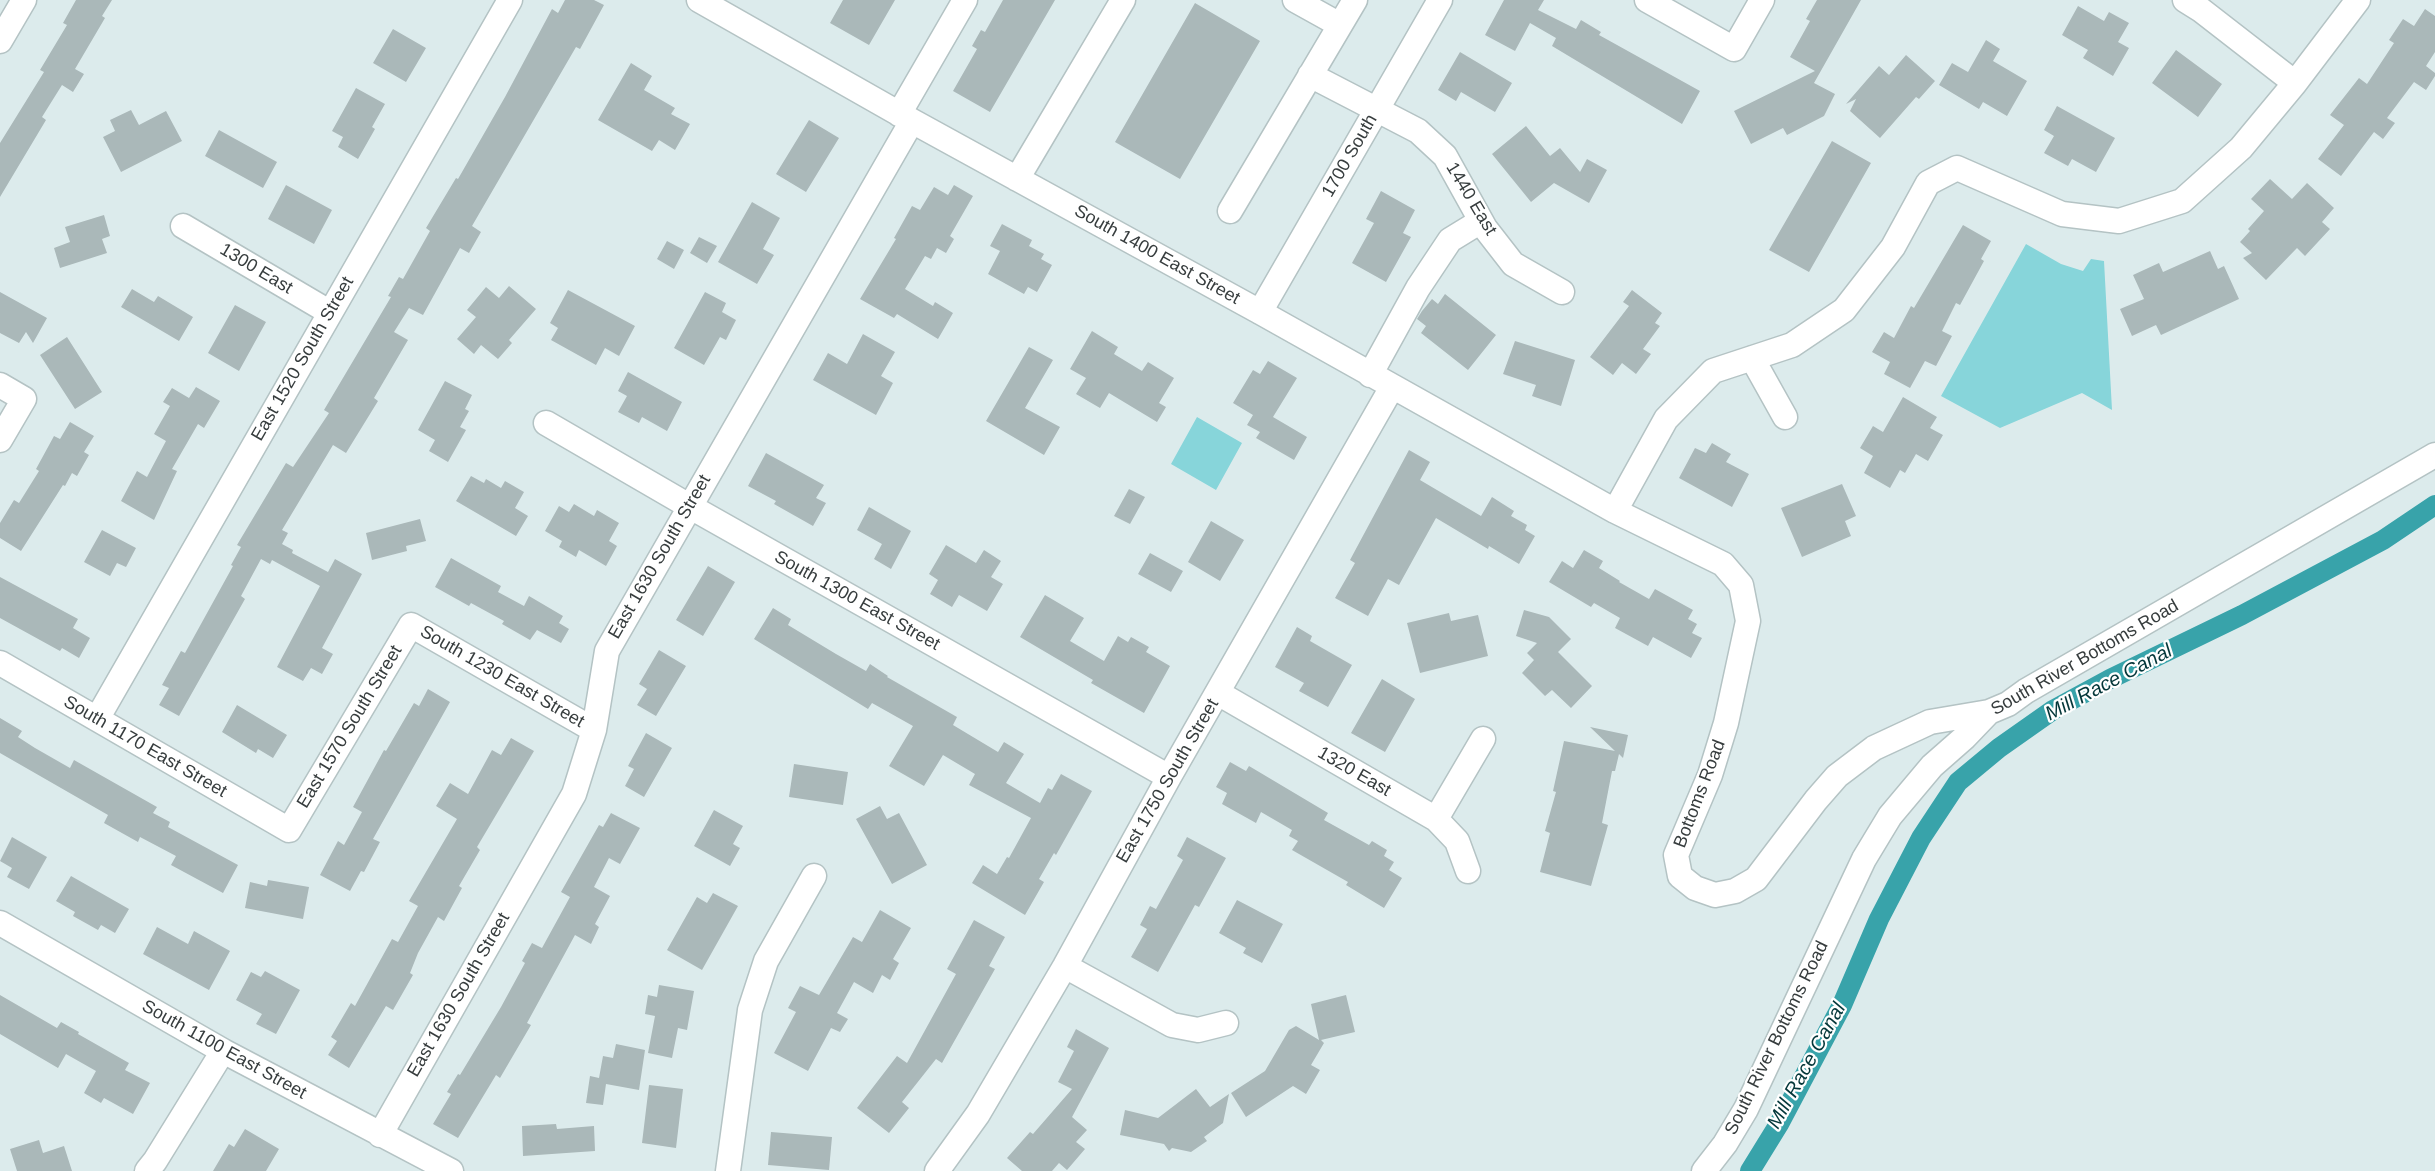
<!DOCTYPE html>
<html>
<head>
<meta charset="utf-8">
<style>
	body { margin:0 }
	canvas { display:block; background:#dcebec }
</style>
</head>
<body>
<canvas width="2435" height="1171"></canvas>
<script>
const ctx = document.querySelector('canvas').getContext('2d');
ctx.lineJoin = 'round';
function fillPath(path, color) { ctx.fillStyle = color; ctx.fill(path, 'evenodd'); }
const shape = rows => new Path2D(rows.map(r => 'M' + r).join(''));
function trace(path, color, width, dash) { ctx.strokeStyle = color; ctx.lineWidth = width; ctx.lineCap = dash ? 'butt' : 'round'; ctx.setLineDash(dash || []); ctx.stroke(path); }
function write(font, color, halo, rows, align = 'center') {
  ctx.font = font + ' Helvetica,sans-serif'; ctx.lineWidth = 4.5; ctx.setLineDash([]); ctx.textBaseline = 'middle'; ctx.strokeStyle = halo; ctx.fillStyle = color; for (const [text, x, y, turn = 0] of rows) {
    ctx.save(); ctx.translate(x, y); ctx.rotate((+turn || 0) * Math.PI / 180); ctx.textAlign = isNaN(turn) ? turn : align; if (halo) ctx.strokeText(text, 0, 0); ctx.fillText(text, 0, 0); ctx.restore();
  }
}
const green = shape([
	[2026,244,2061,264,2083,271,2091,259,2104,261,2112,410,2082,393,2000,428,1941,396],
	[1197,417,1242,443,1216,490,1171,464]
]);
const canal = shape([
	[1750,1171,1779,1124,1842,1005,1879,919,1921,838,1958,782,1999,748,2053,710,2110,679,2242,615,2383,540,2435,505]
]);
const building = shape([
	[76,0,112,0,102,16,105,18,75,69,84,74,73,92,62,85,42,117,46,120,0,197,0,143,44,72,40,70,67,25,63,23],
	[565,0,594,0,604,5,580,49,576,47,472,226,481,232,469,253,460,248,423,315,409,308,394,332,408,340,374,398,378,401,346,453,333,445,282,530,288,533,282,544,293,550,292,553,328,572,335,559,362,574,322,648,333,654,322,674,311,668,303,681,277,667,320,586,272,560,270,564,261,559,241,596,245,599,179,716,159,705,169,688,162,685,181,651,185,653,233,566,231,565,241,547,237,545,286,463,293,467,329,413,324,410,391,297,388,296,399,277,403,279,430,231,426,228,456,178,458,179,505,97,552,9,558,13],
	[843,0,895,0,869,45,830,23],
	[1003,0,1055,0,990,112,953,91,977,49,972,46,981,30,985,32],
	[1504,0,1544,0,1538,10,1576,29,1581,20,1601,32,1599,35,1700,91,1682,124,1552,46,1556,38,1530,23,1515,51,1485,35],
	[1817,0,1861,0,1814,83,1835,94,1824,116,1787,135,1783,128,1751,144,1734,111,1815,71,1790,57,1810,21,1806,19],
	[1195,3,1260,41,1180,179,1115,142],
	[2078,6,2104,21,2109,12,2129,23,2118,42,2129,48,2113,76,2083,58,2088,50,2062,35],
	[2425,9,2435,16,2435,52,2426,66,2435,73,2435,76,2426,90,2414,82,2387,118,2395,123,2383,139,2374,132,2341,176,2318,159,2344,125,2330,115,2359,78,2367,84,2394,43,2389,40,2403,19,2414,26],
	[393,29,426,48,406,82,373,63],
	[1986,40,2000,49,1993,61,2027,81,2007,116,1983,102,1979,109,1939,85,1952,63,1968,72],
	[2176,50,2222,84,2198,117,2152,83],
	[1460,52,1512,83,1495,112,1461,92,1456,101,1438,90],
	[1906,55,1935,81,1919,99,1916,97,1880,138,1850,111,1856,99,1846,104,1879,66,1889,75],
	[631,63,652,76,644,90,675,108,671,114,690,124,675,150,659,140,652,151,598,120],
	[356,88,385,104,372,127,375,129,358,159,338,147,343,137,332,131],
	[2057,106,2115,138,2096,172,2072,159,2068,166,2044,153,2054,136,2044,130],
	[131,110,139,125,166,111,182,141,121,172,103,137,115,131,110,120],
	[809,120,839,138,806,192,776,174],
	[1526,126,1550,156,1560,148,1580,172,1587,159,1607,170,1589,203,1554,183,1531,202,1492,154],
	[219,130,277,162,263,188,205,156],
	[1832,141,1871,163,1809,272,1769,250],
	[2270,179,2292,199,2307,183,2334,208,2322,222,2330,229,2305,256,2297,248,2266,280,2243,258,2252,253,2240,242,2250,231,2248,229,2264,211,2251,199],
	[286,185,332,210,314,244,268,219],
	[954,185,973,196,950,236,954,239,946,253,937,248,931,259,925,256,905,289,933,306,935,302,953,313,938,339,897,314,894,318,860,299,896,239,894,238,912,206,920,210,934,187,948,195],
	[1381,191,1415,210,1403,233,1411,237,1386,282,1352,263,1374,223,1366,219],
	[752,202,780,218,763,249,774,255,757,284,718,262],
	[104,215,110,236,102,239,107,253,60,268,54,248,70,242,65,227],
	[1002,224,1032,240,1029,246,1044,254,1041,259,1052,265,1037,292,1028,287,1024,294,988,274,1000,251,990,246],
	[1963,225,1991,241,1981,259,1984,261,1960,305,1956,303,1942,331,1952,336,1936,366,1925,361,1910,388,1884,374,1890,362,1872,352,1884,332,1894,338,1911,306,1914,308],
	[699,237,717,246,707,263,690,253],
	[667,241,684,250,674,269,657,259],
	[2210,251,2218,269,2224,266,2239,299,2161,335,2156,325,2132,336,2120,309,2144,299,2133,275,2159,263,2163,272],
	[509,286,536,309,509,340,512,343,498,359,481,345,474,354,457,339,476,317,467,310,486,287,499,298],
	[132,289,154,302,158,296,193,317,179,341,121,307],
	[568,290,635,326,619,356,605,348,596,365,551,340,558,328,550,323],
	[1632,290,1662,313,1655,323,1660,326,1643,349,1651,354,1636,374,1622,363,1613,375,1590,357,1629,306,1623,302],
	[0,292,47,318,33,343,26,332,19,343,0,333],
	[705,292,726,303,722,312,736,320,726,340,720,337,704,365,674,348],
	[1445,294,1496,335,1468,370,1421,333,1426,326,1417,319,1422,311,1432,299,1438,304],
	[235,305,266,322,239,371,208,353],
	[1092,331,1118,347,1114,354,1142,371,1148,362,1174,378,1159,403,1166,407,1157,422,1109,393,1100,408,1076,394,1086,378,1070,369],
	[863,334,895,352,881,376,893,383,876,415,813,380,828,353,847,364],
	[67,337,102,392,75,409,40,355],
	[1515,341,1575,360,1561,406,1532,396,1536,385,1503,374],
	[1029,347,1053,360,1025,408,1060,427,1044,455,986,421],
	[1268,361,1297,378,1273,417,1307,437,1294,460,1256,438,1260,432,1247,425,1253,415,1233,403,1253,370,1260,374],
	[628,372,682,402,667,431,642,417,639,423,618,412,627,396,618,391],
	[445,381,472,395,465,409,469,411,460,427,466,430,448,462,429,451,435,440,418,430],
	[196,387,220,401,204,428,198,424,172,469,177,471,154,520,121,501,137,471,147,477,166,441,154,434,170,406,163,402,172,388,189,398],
	[1903,397,1937,417,1930,428,1943,435,1928,461,1916,454,1905,473,1900,470,1890,488,1864,473,1873,456,1860,448,1873,426,1883,432],
	[70,422,94,436,84,452,89,455,77,476,72,473,65,486,63,485,21,551,0,538,0,523,14,500,19,503,39,471,36,469,54,436,60,439],
	[1712,443,1731,454,1726,462,1749,474,1732,507,1679,478,1695,448,1706,453],
	[1409,450,1430,462,1420,480,1481,516,1492,497,1514,511,1511,516,1527,525,1525,530,1535,536,1519,564,1489,546,1488,549,1436,518,1399,585,1388,579,1368,616,1335,598,1355,563,1350,560],
	[766,453,824,485,816,498,826,503,813,526,774,504,776,501,748,486],
	[471,476,484,483,486,479,501,488,505,481,524,492,515,508,528,516,516,536,456,501],
	[1842,484,1856,516,1845,521,1851,536,1802,557,1781,508],
	[1129,489,1145,497,1130,524,1114,516],
	[574,504,594,516,597,510,619,523,609,541,617,546,606,566,579,550,576,557,559,547,562,541,545,531,559,506,569,512],
	[869,507,911,531,891,569,874,559,882,544,857,530],
	[420,519,426,541,406,546,407,551,372,560,366,533],
	[1211,521,1244,540,1220,581,1188,562],
	[102,530,136,548,126,567,117,563,110,576,84,562],
	[946,545,976,563,984,550,1001,561,991,577,1003,584,987,611,959,595,952,607,930,594,938,580,929,574],
	[1584,550,1603,561,1599,568,1620,581,1619,582,1649,599,1655,589,1693,610,1688,619,1697,624,1692,633,1702,638,1691,658,1653,637,1648,646,1615,628,1620,618,1594,603,1591,607,1549,582,1562,561,1573,568],
	[1150,553,1183,571,1171,592,1138,574],
	[451,558,501,586,498,592,524,606,529,596,563,616,559,623,569,629,561,643,537,630,530,640,502,624,504,621,471,603,469,606,435,587],
	[708,566,735,582,703,636,676,620],
	[0,577,78,619,73,628,90,638,79,658,62,648,60,651,0,618],
	[1045,595,1084,618,1070,641,1104,661,1118,636,1128,642,1131,637,1149,647,1146,652,1170,666,1144,713,1091,683,1093,680,1020,637],
	[773,608,791,619,788,625,836,654,866,671,870,664,888,676,887,677,957,717,953,725,998,752,1004,742,1024,754,1006,783,1040,803,1048,788,1052,790,1061,774,1092,791,1056,855,1054,853,1039,879,1044,882,1025,915,972,883,983,865,997,874,1007,857,1009,858,1031,818,969,785,975,774,943,755,924,786,889,766,913,726,872,703,868,709,754,639],
	[1524,610,1549,617,1571,639,1558,652,1592,686,1571,708,1552,690,1545,696,1522,673,1534,660,1527,653,1537,643,1516,636],
	[1449,613,1451,621,1478,615,1488,656,1420,673,1407,623],
	[1297,627,1312,636,1310,641,1352,665,1328,707,1299,691,1304,683,1275,667],
	[659,650,686,666,656,716,637,705,647,689,639,684],
	[1382,679,1415,699,1385,752,1351,733],
	[428,689,450,702,373,839,380,842,364,872,361,871,350,891,320,875,338,841,344,845,362,812,353,807,384,750,386,751,414,703,419,706],
	[237,705,287,735,273,758,258,749,256,753,222,732],
	[0,718,22,731,18,737,35,748,70,768,74,760,157,807,153,813,170,822,168,827,238,865,223,893,171,865,176,856,140,837,138,842,104,823,108,815,0,753],
	[1590,727,1628,735,1623,758,1619,754,1615,771,1612,771,1602,823,1608,825,1591,886,1540,872,1550,833,1545,831,1556,792,1553,791,1564,741,1615,751],
	[646,733,672,748,644,797,625,786,634,769,628,766],
	[511,738,534,751,477,847,480,850,459,886,462,888,444,921,438,917,418,953,410,973,413,975,393,1010,386,1006,349,1068,328,1055,337,1041,331,1037,351,1003,355,1006,392,939,398,942,418,906,409,901,457,819,436,806,450,783,468,794,492,750,501,755],
	[1230,762,1246,771,1249,766,1328,813,1324,820,1369,845,1372,841,1387,850,1384,856,1394,862,1389,870,1402,878,1384,908,1346,885,1348,882,1292,850,1298,841,1289,836,1292,830,1261,812,1256,823,1222,804,1227,793,1216,787],
	[794,764,848,772,843,805,789,797],
	[880,806,887,819,899,813,927,865,892,884,856,819],
	[714,810,743,826,733,844,740,848,730,866,694,846],
	[611,813,640,828,620,864,609,858,594,887,610,896,595,924,599,927,591,944,575,935,527,1023,531,1025,500,1078,496,1075,458,1138,433,1124,451,1094,447,1092,458,1074,460,1075,501,1007,525,963,522,961,532,943,542,948,570,897,561,892,599,825,603,827],
	[12,837,47,857,29,889,7,877,12,868,0,861],
	[1187,837,1226,858,1199,907,1195,905,1158,972,1131,957,1147,929,1140,925,1150,906,1156,909,1183,860,1177,856],
	[71,876,129,909,115,933,101,925,98,930,73,916,75,912,56,901],
	[268,880,309,887,303,919,245,908,250,882,267,886],
	[713,893,738,906,702,970,667,950,697,897,707,903],
	[1237,900,1283,924,1262,963,1243,953,1246,948,1219,933],
	[880,910,911,928,893,959,899,963,890,980,882,975,873,993,854,982,837,1013,848,1019,840,1032,831,1028,808,1071,774,1053,796,1012,788,1008,800,986,819,995,853,937,862,942],
	[974,920,1005,937,989,966,995,969,942,1063,936,1059,902,1102,909,1108,889,1133,857,1108,897,1056,907,1063,956,974,947,969],
	[157,927,188,944,194,931,230,951,209,990,143,954],
	[265,971,300,990,276,1034,256,1024,262,1014,236,1000,251,972,261,977],
	[659,985,694,991,687,1030,678,1028,672,1058,648,1053,655,1016,645,1014,648,995,657,997],
	[0,995,57,1028,61,1022,79,1032,78,1034,129,1063,125,1070,150,1083,133,1114,104,1098,101,1103,84,1093,96,1071,66,1054,58,1068,0,1034],
	[1346,995,1355,1032,1321,1040,1324,1043,1311,1065,1320,1070,1306,1094,1293,1086,1246,1117,1231,1093,1265,1071,1289,1030,1296,1026,1319,1040,1311,1004],
	[1076,1029,1109,1048,1072,1117,1087,1130,1076,1142,1085,1149,1067,1170,1059,1163,1052,1171,1022,1171,1007,1158,1030,1132,1033,1134,1072,1089,1058,1082,1074,1051,1067,1047],
	[616,1044,645,1050,639,1090,606,1084,603,1105,586,1103,590,1076,599,1078,603,1056,613,1058],
	[649,1085,683,1089,676,1148,642,1143],
	[1196,1089,1210,1107,1229,1094,1223,1123,1204,1137,1207,1141,1191,1152,1172,1148,1169,1151,1164,1144,1120,1135,1125,1110,1158,1118],
	[556,1124,557,1129,594,1126,595,1151,523,1156,522,1126],
	[245,1129,279,1149,266,1171,213,1171,229,1144,234,1147],
	[771,1132,832,1137,829,1170,768,1165],
	[39,1140,43,1153,64,1146,72,1171,17,1171,10,1149]
]);
const minor = shape([
	[699,0,912,121,1260,312,1615,511,1723,564,1741,585,1748,621,1726,723,1710,775,1676,855,1680,876,1695,888,1715,895,1735,891,1756,879,1816,800,1837,776,1874,748,1930,722,1989,712],
	[1295,0,1340,25],
	[1647,0,1734,49,1762,0],
	[2185,0,2201,10,2295,83],
	[0,41,24,0],
	[1310,75,1418,131,1445,156,1485,228,1513,264,1562,292],
	[899,114,965,0],
	[1017,179,1123,0],
	[1230,211,1355,0],
	[183,226,329,312],
	[1260,312,1440,0],
	[1752,358,1785,417],
	[1370,375,1418,288,1450,240,1481,221],
	[0,385,24,399,0,440],
	[546,423,689,506,1169,777],
	[1615,511,1666,419,1713,371,1792,345,1844,310,1893,247,1928,183,1957,168,2062,214,2119,221,2182,201,2241,148,2295,83,2358,0],
	[0,663,289,830,411,625,594,730],
	[1218,693,1436,819,1457,841,1468,871],
	[97,719,510,0],
	[1436,819,1483,739],
	[0,923,223,1051,451,1171],
	[1065,966,1172,1025,1198,1030,1226,1023],
	[380,1135,574,794,594,730,607,651,912,121],
	[147,1171,155,1161,223,1051],
	[728,1171,750,1010,766,961,814,876],
	[937,1171,978,1114,1065,966,1169,777,1392,387],
	[1704,1171,1725,1144,1746,1109,1864,859,1890,816,1932,766,1965,737,1989,712,2008,704,2026,691,2435,455]
]);
const streetNames = [
	["1700 South",1350,156,-60],
	["1440 East",1471,199,59],
	["South 1400 East Street",1157,255,29],
	["1300 East",256,269,31],
	["East 1520 South Street",303,359,-60],
	["East 1630 South Street",660,557,-60],
	["South 1300 East Street",857,601,29],
	["South River Bottoms Road",2085,658,-30],
	["South 1230 East Street",502,677,30],
	["East 1570 South Street",350,727,-59],
	["South 1170 East Street",145,747,30],
	["1320 East",1354,772,30],
	["East 1750 South Street",1168,781,-60],
	["Bottoms Road",1700,794,-69],
	["East 1630 South Street",459,995,-60],
	["South River Bottoms Road",1777,1038,-64],
	["South 1100 East Street",224,1050,29]
];
const waterNames = [
	["Mill Race Canal",2109,683,-28],
	["Mill Race Canal",1807,1066,-61]
];
fillPath(green, '#87d5da');
trace(canal, '#38a3aa', 20);
fillPath(building, '#aab8b9');
trace(minor, '#b4c3c4', 27);
trace(minor, '#fff', 24);
write('18px', '#373d3e', '#fff', streetNames);
write('italic 20px', '#04373a', '#fff', waterNames);
</script>
</body>
</html>
